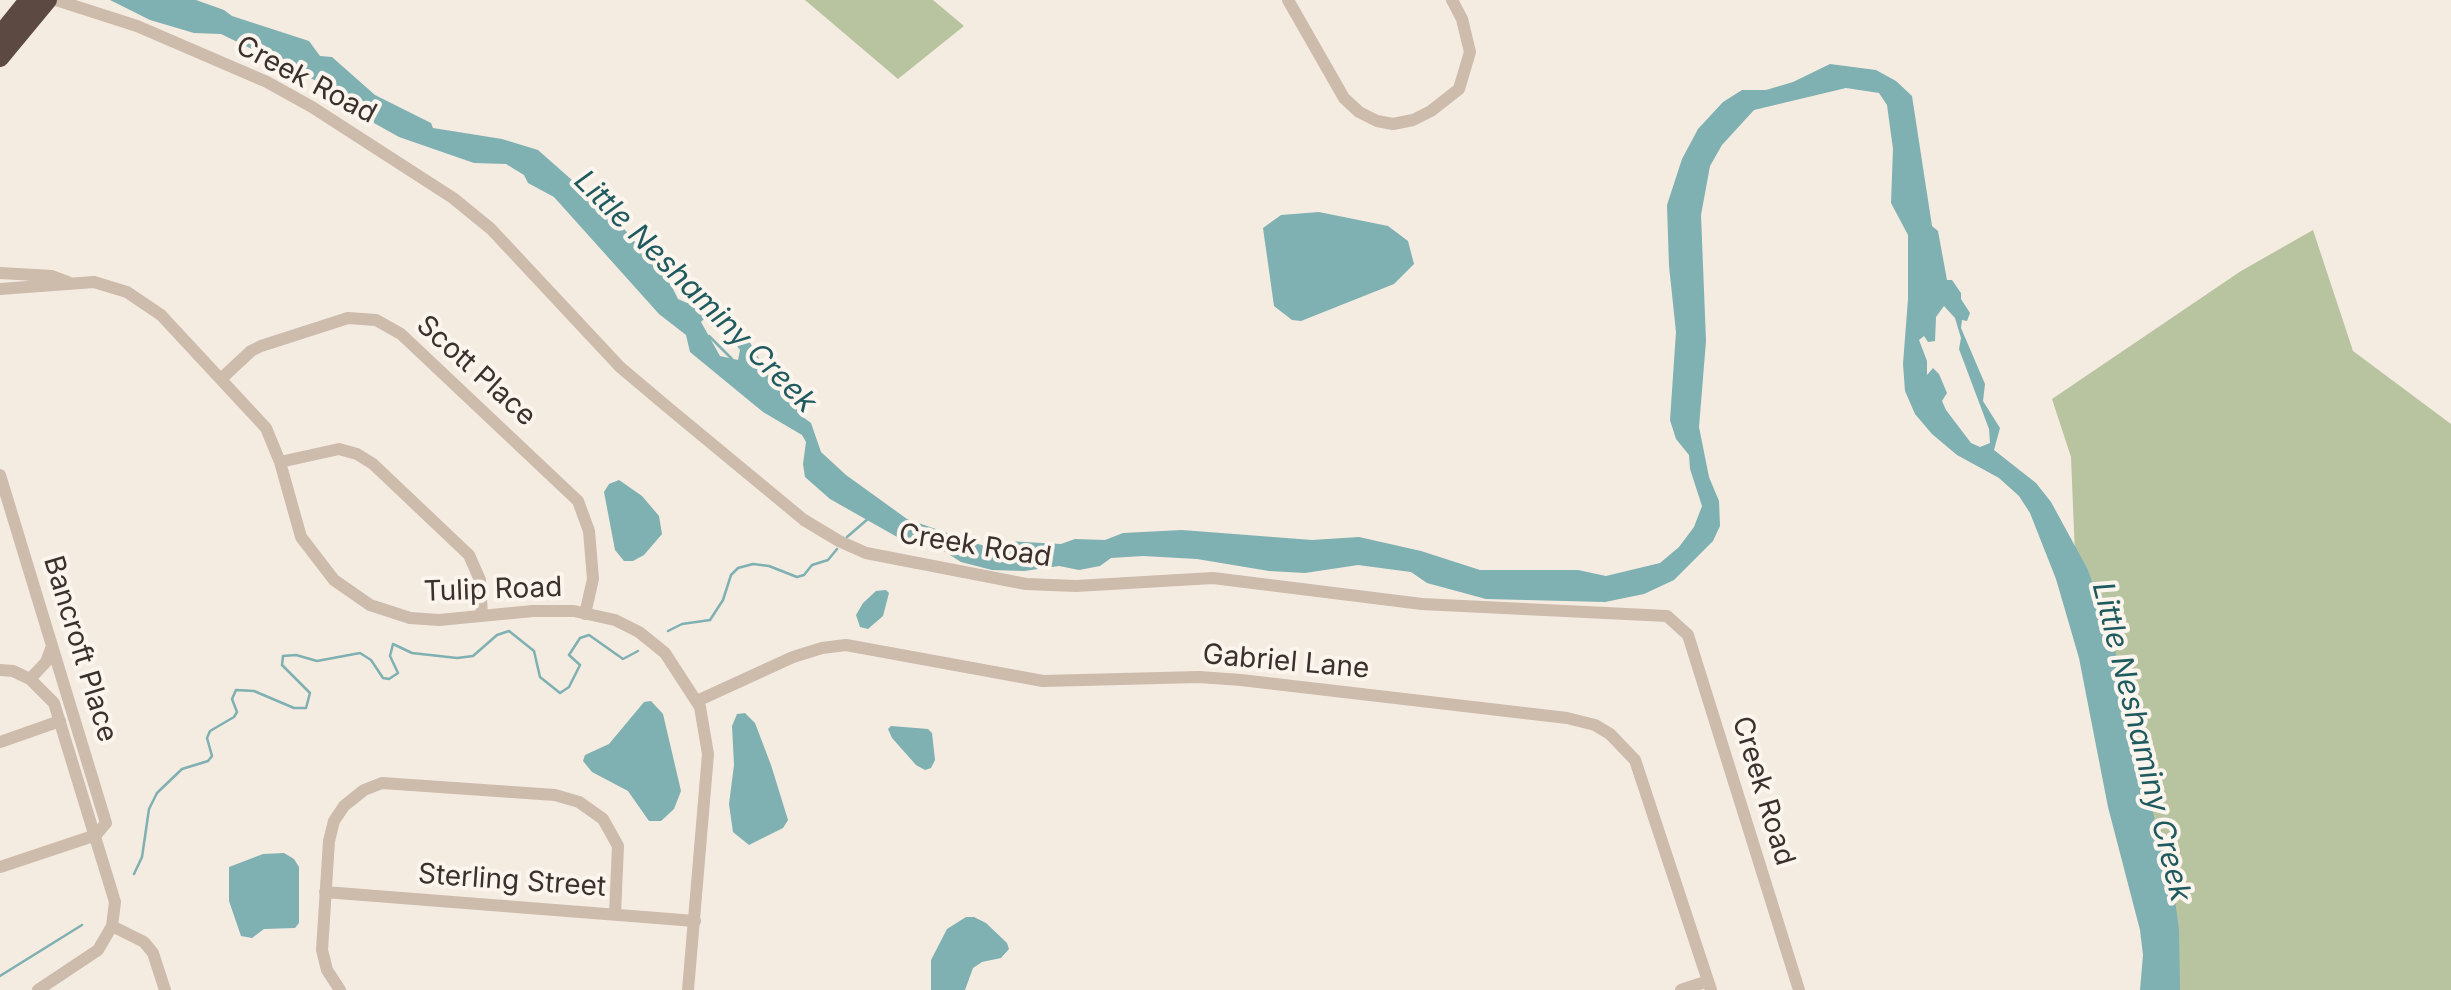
<!DOCTYPE html>
<html>
<head>
<meta charset="utf-8">
<style>
	body { margin:0 }
	canvas { display:block; background:#f4ebe1 }
</style>
</head>
<body>
<canvas width="2451" height="990"></canvas>
<script>
const ctx = document.querySelector('canvas').getContext('2d');
ctx.lineJoin = 'round';
function fillPath(path, color) { ctx.fillStyle = color; ctx.fill(path, 'evenodd'); }
const shape = rows => new Path2D(rows.map(r => 'M' + r).join(''));
function trace(path, color, width, dash) { ctx.strokeStyle = color; ctx.lineWidth = width; ctx.lineCap = dash ? 'butt' : 'round'; ctx.setLineDash(dash || []); ctx.stroke(path); }
function write(font, color, halo, rows, align = 'center') {
  ctx.font = font + ' Inter,sans-serif'; ctx.lineWidth = 8; ctx.setLineDash([]); ctx.textBaseline = 'middle'; ctx.strokeStyle = halo; ctx.fillStyle = color; for (const [text, x, y, turn = 0] of rows) {
    ctx.save(); ctx.translate(x, y); ctx.rotate((+turn || 0) * Math.PI / 180); ctx.textAlign = isNaN(turn) ? turn : align; if (halo) ctx.strokeText(text, 0, 0); ctx.fillText(text, 0, 0); ctx.restore();
  }
}
const green = shape([
	[805,0,933,0,964,26,898,79],
	[2313,230,2353,351,2451,424,2451,990,2158,990,2075,555,2071,457,2052,399,2241,271]
]);
const water = shape([
	[110,0,196,0,224,10,232,16,309,41,320,56,332,57,375,95,431,123,433,128,502,139,538,150,615,218,671,285,678,299,687,303,701,301,726,311,727,317,742,332,742,337,748,339,774,385,799,400,800,415,811,423,821,452,846,475,907,519,990,548,1000,548,1007,541,1061,544,1075,539,1105,540,1123,533,1182,530,1312,540,1359,537,1421,551,1480,570,1578,570,1606,576,1660,563,1679,547,1694,527,1702,506,1690,469,1689,455,1676,439,1670,420,1676,332,1669,266,1667,205,1682,159,1698,129,1723,102,1742,90,1766,90,1793,82,1830,64,1876,70,1896,81,1912,96,1932,226,1938,231,1947,280,1952,280,1961,293,1961,299,1970,313,1967,321,1962,320,1961,328,1985,384,1983,401,2000,428,1994,450,2036,483,2051,502,2087,568,2110,629,2156,825,2168,846,2179,930,2180,990,2140,990,2143,955,2140,930,2108,807,2079,658,2056,579,2030,513,2019,496,1999,478,1957,455,1932,434,1915,414,1905,391,1903,364,1908,299,1908,235,1891,203,1893,149,1887,105,1879,93,1846,88,1754,110,1722,145,1710,166,1701,215,1706,341,1699,427,1709,477,1719,501,1720,526,1713,541,1674,580,1644,594,1605,602,1486,599,1427,583,1411,572,1358,565,1305,573,1269,571,1197,559,1143,556,1111,558,1100,566,1079,570,1059,566,1024,571,992,570,961,562,931,543,922,546,906,542,830,499,805,477,803,464,806,442,802,435,763,412,690,352,686,335,659,314,554,197,528,183,524,175,506,164,474,163,399,137,374,123,371,109,362,100,348,100,309,77,221,34,194,33,150,20],
	[1944,306,1955,318,1961,338,1959,349,1989,429,1990,443,1980,447,1971,443,1946,410,1942,401,1947,393,1939,374,1933,368,1927,375,1927,361,1919,340,1924,336,1928,342,1935,341,1936,317],
	[705,318,715,319,723,326,740,350,738,360,720,356,701,322],
	[1319,212,1388,226,1408,241,1414,264,1394,284,1301,321,1292,320,1274,306,1263,228,1281,215],
	[619,480,642,496,659,516,662,534,644,555,633,561,624,561,615,550,604,492,609,484],
	[886,590,889,593,883,616,868,629,860,627,856,615,863,603,876,591],
	[651,701,663,714,681,791,674,809,661,821,649,821,628,791,592,772,583,761,585,755,609,744,644,702],
	[745,713,755,723,771,765,788,820,783,828,749,845,733,832,729,804,734,765,732,726,737,714],
	[891,726,928,729,932,733,935,760,931,768,925,770,916,765,892,738,888,729],
	[284,853,294,859,299,867,299,923,295,928,264,929,252,938,241,936,229,901,229,867,263,854],
	[966,917,974,917,986,923,1007,943,1009,949,1001,958,982,962,973,968,965,990,931,990,931,960,947,929]
]);
const stream = shape([
	[709,336,732,359],
	[847,537,869,518],
	[668,631,682,624,710,620,723,600,731,575,738,568,753,564,769,566,797,577,804,575,812,565,828,560,837,549],
	[134,874,142,857,149,809,157,793,182,769,208,761,212,756,207,738,210,731,234,717,237,712,232,699,236,690,254,691,294,708,306,708,310,693,282,665,283,656,296,655,317,661,360,653,371,660,383,678,389,679,398,673,390,656,393,644,412,653,457,658,473,656,497,635,509,631,534,651,540,677,560,693,569,687,580,665,569,655,580,638,589,635,623,659,638,651],
	[0,976,82,925]
]);
const minor = shape([
	[56,0,137,26,267,82,312,107,453,198,491,229,620,367,671,410,804,520,839,541,866,553,1026,584,1076,586,1213,578,1422,604,1667,616,1688,635,1799,990],
	[1288,0,1344,98,1359,112,1377,121,1393,124,1413,120,1431,111,1459,89,1470,52,1462,19,1452,0],
	[0,273,52,276,68,282],
	[0,289,94,282,127,292,161,315,266,428,280,462,301,537,334,580,370,605,410,618,439,620,533,611,574,611,615,620,639,632,665,653,700,707,708,754,688,990],
	[222,378,251,351,261,346,348,318,376,320,401,334,578,501,589,531,593,579,585,614],
	[280,462,339,449,357,454,373,464,469,555,480,580,482,616],
	[0,475,106,823,96,835,0,867],
	[0,670,13,671,30,679,54,703,115,902,112,926,98,950,38,990],
	[30,679,46,662,52,646],
	[697,701,793,657,822,648,846,645,1043,681,1199,677,1241,680,1567,718,1595,725,1610,734,1635,760,1711,990],
	[0,742,60,721],
	[325,892,695,921],
	[112,926,144,942,153,953,165,990],
	[340,990,327,970,322,950,329,841,334,821,344,806,364,790,382,783,555,795,579,802,603,819,618,846,615,914],
	[1681,990,1708,981]
]);
const highway = shape([
	[0,35,28,0],
	[0,58,48,0]
]);
const streetNames = [
	["Creek Road",306,80,28],
	["Scott Place",476,371,42],
	["Creek Road",975,546,9],
	["Tulip Road",493,590,-2],
	["Bancroft Place",80,649,73],
	["Gabriel Lane",1286,662,5],
	["Creek Road",1763,791,73],
	["Sterling Street",512,881,4]
];
const waterNames = [
	["Little Neshaminy Creek",695,292,45],
	["Little Neshaminy Creek",2141,742,76]
];
fillPath(green, '#b8c4a0');
fillPath(water, '#7fb0b2');
trace(stream, '#7fb0b2', 2.5);
trace(minor, '#cdbbac', 12);
trace(highway, '#5c4a42', 18);
write('28px', '#3b302b', '#fbf5ee', streetNames);
write('italic 30px', '#1f5a5e', '#fbf5ee', waterNames);
</script>
</body>
</html>
